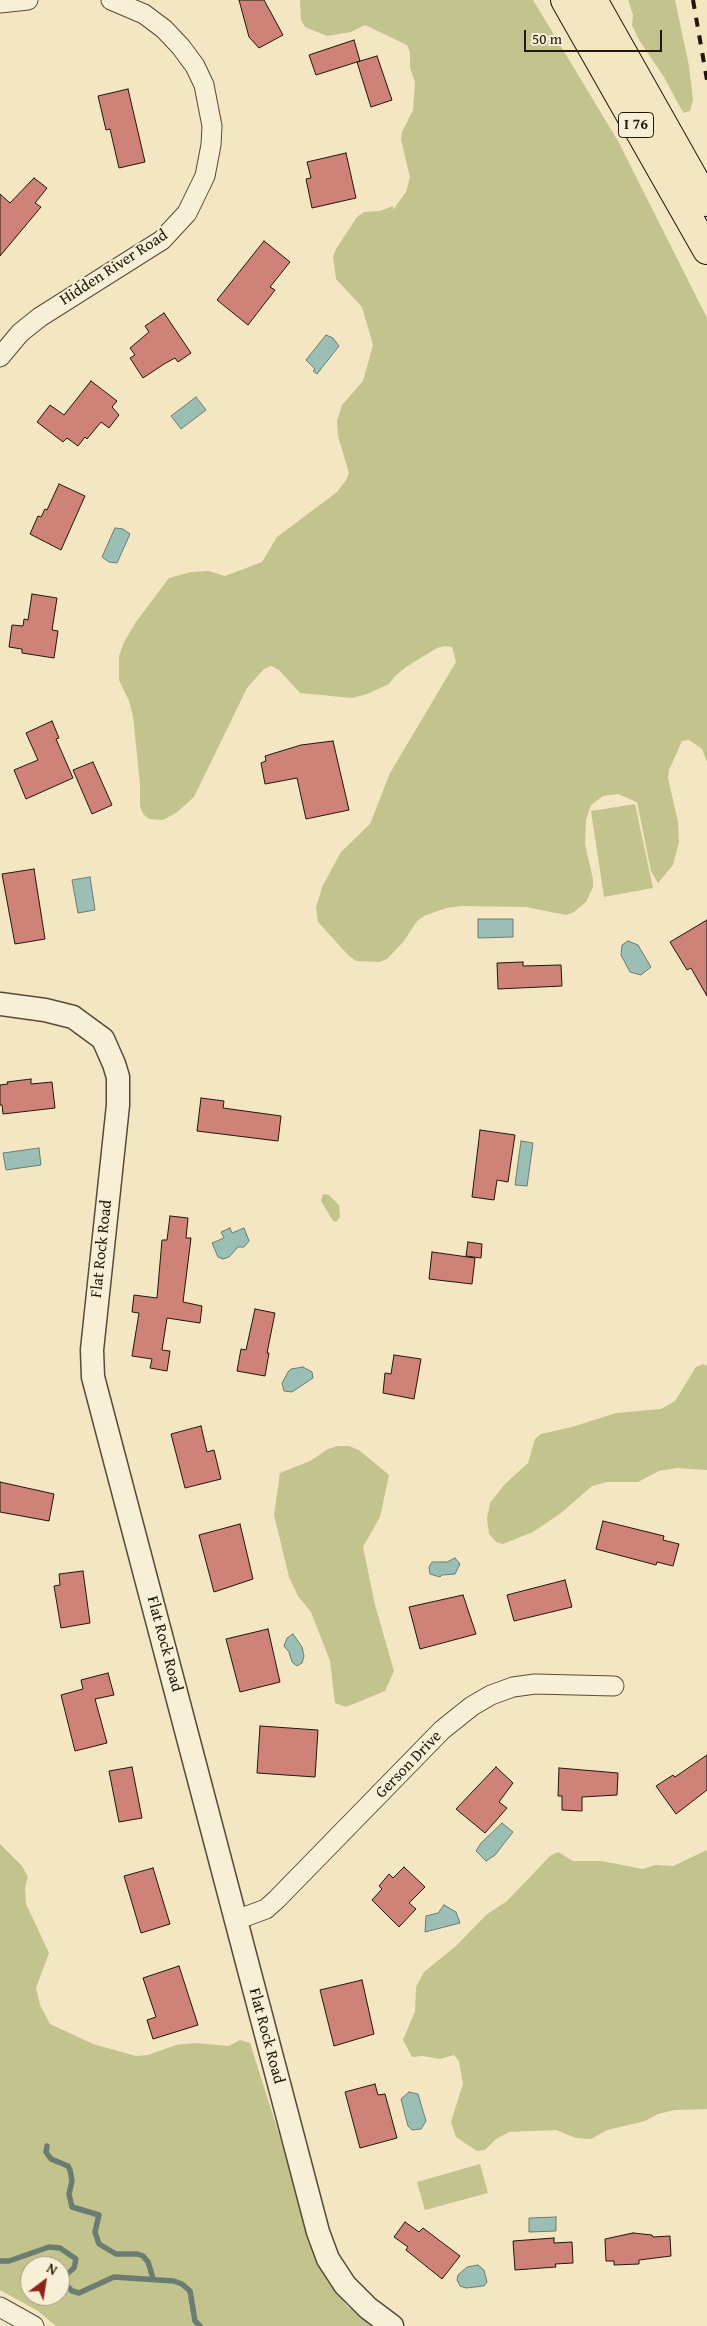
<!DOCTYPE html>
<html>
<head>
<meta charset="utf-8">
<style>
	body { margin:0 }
	#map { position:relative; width:707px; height:2326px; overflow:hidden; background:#f4e6c2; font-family:"Gentium Book Plus",serif }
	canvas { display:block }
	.north { position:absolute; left:20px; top:2256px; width:50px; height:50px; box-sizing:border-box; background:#f8efd7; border:1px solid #a29985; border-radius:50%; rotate:31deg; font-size:14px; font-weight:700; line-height:20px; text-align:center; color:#21170a }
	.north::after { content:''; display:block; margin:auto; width:18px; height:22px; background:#8f2418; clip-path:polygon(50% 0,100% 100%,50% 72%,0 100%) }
	.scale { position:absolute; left:524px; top:30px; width:138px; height:22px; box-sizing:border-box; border:2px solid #21170a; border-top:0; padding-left:6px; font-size:15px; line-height:18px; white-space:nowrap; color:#21170a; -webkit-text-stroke:4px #f8efd7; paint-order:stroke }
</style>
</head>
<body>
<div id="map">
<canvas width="707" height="2326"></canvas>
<div class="north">N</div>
<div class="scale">50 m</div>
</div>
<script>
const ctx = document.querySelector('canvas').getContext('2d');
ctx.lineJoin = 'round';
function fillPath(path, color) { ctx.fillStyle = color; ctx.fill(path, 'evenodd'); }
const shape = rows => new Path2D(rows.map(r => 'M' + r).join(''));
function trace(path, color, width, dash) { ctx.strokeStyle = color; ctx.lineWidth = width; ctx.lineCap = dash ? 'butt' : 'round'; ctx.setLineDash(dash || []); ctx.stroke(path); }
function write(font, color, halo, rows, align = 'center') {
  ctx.font = font + ' "Gentium Book Plus",serif'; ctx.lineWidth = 4; ctx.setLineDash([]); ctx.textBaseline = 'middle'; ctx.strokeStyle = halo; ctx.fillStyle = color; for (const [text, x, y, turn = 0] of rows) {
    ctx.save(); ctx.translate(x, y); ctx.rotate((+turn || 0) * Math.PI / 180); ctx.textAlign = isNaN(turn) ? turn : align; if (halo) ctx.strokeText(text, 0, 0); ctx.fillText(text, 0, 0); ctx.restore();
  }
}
const green = shape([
	[300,0,533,0,618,141,707,318,707,762,702,749,689,740,682,741,669,770,668,778,678,822,679,842,673,865,658,883,651,871,637,802,618,794,603,796,591,805,586,820,585,844,593,879,593,887,586,902,574,912,566,915,526,907,462,906,446,908,424,916,417,921,404,941,387,959,379,962,356,961,349,956,318,922,316,907,323,885,341,852,370,824,390,773,456,662,452,647,445,646,437,648,406,667,394,677,389,684,367,694,352,698,300,693,279,670,271,666,264,669,247,688,194,797,176,813,163,820,149,819,143,814,140,806,140,784,133,716,129,701,119,680,119,656,124,642,136,622,169,578,191,572,209,571,225,576,262,562,277,537,337,492,346,480,349,473,338,436,337,421,342,405,363,381,373,345,362,307,336,279,333,257,336,249,357,217,364,212,380,211,393,206,393,210,406,192,410,177,401,140,402,132,413,110,415,82,410,68,410,53,407,45,365,25,351,32,327,36,305,27,301,20],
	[628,0,675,0,689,66,693,100,690,111,684,113,681,109,664,77,639,40,632,25,633,15],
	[635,804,653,888,604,897,591,811],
	[323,1194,329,1195,339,1205,340,1217,336,1222,333,1221,321,1201],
	[703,1364,707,1366,707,1470,676,1468,659,1471,638,1482,607,1482,592,1486,561,1513,533,1532,503,1544,496,1542,489,1534,487,1519,490,1503,505,1484,528,1463,535,1439,541,1434,572,1427,616,1413,661,1409,675,1401,696,1367],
	[338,1446,349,1446,359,1450,389,1475,380,1517,363,1547,375,1605,394,1671,385,1691,346,1707,335,1703,330,1661,311,1612,298,1596,289,1577,274,1515,280,1473,310,1461,328,1449],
	[0,1844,22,1866,28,1877,25,1888,26,1904,49,1953,36,1988,40,2005,50,2024,93,2044,136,2056,148,2055,176,2045,195,2043,229,2046,240,2040,250,2043,322,2270,347,2306,375,2326,56,2326,38,2311,0,2290],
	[30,2266,60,2266,60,2296,30,2296],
	[707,1850,707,2109,675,2110,658,2114,645,2121,607,2130,591,2139,576,2138,556,2130,509,2132,496,2139,485,2150,477,2151,456,2137,451,2122,463,2084,459,2061,454,2055,440,2059,423,2056,412,2057,403,2040,415,2011,416,1987,424,1972,456,1946,486,1915,507,1901,551,1855,558,1852,573,1861,601,1861,643,1869,655,1865,673,1866],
	[480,2164,488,2193,425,2210,417,2182]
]);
const water = shape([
	[326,335,333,338,339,346,317,374,313,371,315,369,306,360,326,335],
	[196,397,206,410,181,429,171,416,196,397],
	[115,528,123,529,130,534,117,563,109,562,102,557,115,528],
	[90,877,95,910,78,913,72,880,90,877],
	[478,919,513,919,513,937,478,938,478,919],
	[628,941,638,945,651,967,641,975,630,972,621,955,622,945,628,941],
	[521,1141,533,1143,527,1186,515,1185,521,1141],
	[39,1148,41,1165,6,1170,3,1153,39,1148],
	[230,1228,232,1233,244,1228,249,1241,244,1247,238,1247,229,1257,223,1259,218,1257,212,1243,224,1238,221,1232,230,1228],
	[303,1367,312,1372,313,1378,292,1392,284,1391,282,1383,288,1372,291,1369,303,1367],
	[455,1558,460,1564,455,1574,442,1575,440,1577,430,1574,429,1567,432,1562,447,1562,455,1558],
	[293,1634,302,1647,304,1656,302,1663,297,1666,292,1662,289,1652,284,1646,287,1638,293,1634],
	[502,1823,513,1832,495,1855,486,1861,476,1851,481,1843,502,1823],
	[444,1905,456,1912,460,1923,425,1932,426,1916,438,1913,444,1905],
	[409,2092,418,2094,426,2121,421,2129,412,2130,408,2126,401,2099,409,2092],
	[556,2217,556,2231,529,2232,529,2218,556,2217],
	[478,2265,484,2270,487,2282,484,2286,466,2288,460,2286,457,2280,458,2275,467,2267,478,2265]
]);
const stream = shape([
	[47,2146,46,2152,51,2159,68,2166,70,2170,72,2181,69,2194,72,2207,99,2215,95,2232,99,2244,116,2254,137,2254,143,2256,148,2262,153,2278],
	[0,2261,9,2261,49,2247,60,2248,76,2259,74,2268,67,2274,64,2283,72,2291,79,2293,114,2277,174,2281,182,2284,190,2291,195,2321,200,2326]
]);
const building = shape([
	[239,0,264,0,283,35,259,48,249,37,239,0],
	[354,40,360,61,316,75,309,55,354,40],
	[377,56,392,100,371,107,357,62,377,56],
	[128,89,145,162,119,168,110,129,106,130,98,96,128,89],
	[346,153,356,198,312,208,306,179,311,178,307,162,346,153],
	[34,178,47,188,35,203,41,207,0,256,0,194,10,203,34,178],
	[264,241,290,262,270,287,275,290,248,325,217,300,264,241],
	[164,313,191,353,178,362,175,358,164,364,143,378,130,358,135,355,130,348,149,332,145,326,164,313],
	[91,381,117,401,112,407,119,415,109,428,101,422,87,439,85,437,78,446,67,438,63,442,37,422,50,405,64,415,91,381],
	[59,484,85,496,61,550,30,534,38,516,41,517,45,509,47,510,59,484],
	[32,594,57,598,52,630,58,631,54,658,22,653,22,649,9,647,12,625,23,626,24,619,28,620,32,594],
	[52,721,59,738,56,739,73,778,26,799,14,770,38,760,26,733,52,721],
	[333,741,349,810,306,819,297,778,265,784,261,763,266,761,265,756,301,745,333,741],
	[93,762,112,805,92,814,73,770,93,762],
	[34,869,45,939,15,944,2,874,34,869],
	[707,920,707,996,691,968,687,970,670,942,707,920],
	[523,962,523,966,561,965,562,986,498,989,497,963,523,962],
	[31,1079,31,1084,52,1082,55,1108,3,1114,2,1105,0,1105,0,1085,8,1084,7,1082,31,1079],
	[201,1098,224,1101,223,1108,281,1116,278,1141,197,1131,201,1098],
	[480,1130,515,1135,508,1182,497,1180,494,1200,472,1197,480,1130],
	[170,1216,188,1218,186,1238,191,1238,183,1302,202,1306,200,1323,167,1318,162,1350,170,1351,167,1371,150,1368,152,1359,132,1356,139,1313,132,1312,134,1295,157,1298,162,1240,167,1240,170,1216],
	[468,1242,482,1244,481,1258,466,1256,468,1242],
	[432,1252,475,1258,472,1284,429,1279,432,1252],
	[255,1309,275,1313,267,1353,269,1353,265,1376,237,1371,241,1349,246,1350,255,1309],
	[394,1355,421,1359,414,1399,383,1393,385,1373,391,1374,394,1355],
	[201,1426,207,1452,214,1450,221,1479,185,1488,171,1434,201,1426],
	[0,1482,54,1494,49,1521,0,1512,0,1482],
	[603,1521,664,1536,663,1540,679,1544,673,1566,657,1562,656,1565,596,1549,603,1521],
	[240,1524,253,1579,214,1592,199,1535,240,1524],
	[83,1571,90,1623,61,1628,54,1586,60,1585,59,1574,83,1571],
	[565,1580,572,1607,514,1621,507,1595,565,1580],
	[463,1595,476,1634,420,1649,409,1607,463,1595],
	[268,1629,280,1682,240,1692,226,1639,268,1629],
	[108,1673,114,1695,95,1699,107,1743,75,1751,61,1695,83,1689,81,1680,108,1673],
	[260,1726,318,1730,315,1777,257,1773,260,1726],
	[707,1755,707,1790,676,1814,656,1786,673,1775,675,1777,707,1755],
	[132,1767,142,1818,119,1822,109,1771,132,1767],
	[496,1767,513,1783,499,1802,507,1808,485,1833,456,1809,496,1767],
	[559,1768,618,1773,617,1795,582,1797,582,1811,562,1810,562,1796,558,1796,559,1768],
	[404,1867,425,1887,409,1903,416,1909,399,1927,372,1900,382,1889,379,1886,389,1874,393,1878,404,1867],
	[153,1868,170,1924,141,1933,124,1876,153,1868],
	[179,1966,198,2025,153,2039,147,2020,156,2017,143,1978,179,1966],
	[362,1980,374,2034,334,2046,320,1990,362,1980],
	[375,2084,378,2095,385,2094,397,2138,360,2148,345,2092,375,2084],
	[405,2222,419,2232,423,2228,460,2256,442,2279,406,2250,408,2247,394,2237,405,2222],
	[633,2233,652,2235,653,2237,670,2236,671,2256,639,2260,639,2264,614,2265,614,2261,606,2261,605,2239,633,2233],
	[554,2238,554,2243,572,2242,573,2263,555,2264,556,2267,515,2270,513,2241,554,2238]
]);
const minor = shape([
	[0,3,28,0],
	[0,357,20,333,40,317,162,240,187,213,205,176,211,145,212,126,204,85,195,66,181,47,164,29,144,14,111,0],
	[236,1920,266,1909,277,1899,442,1730,472,1706,491,1695,513,1687,535,1684,614,1686],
	[0,2307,34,2326]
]);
const tertiary = shape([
	[0,1004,45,1010,73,1017,103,1039,114,1064,118,1077,118,1105,92,1350,93,1377,318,2232,328,2259,345,2285,368,2308,392,2326]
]);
const motorway = shape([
	[565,0,707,250],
	[593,0,707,202]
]);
const rail = shape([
	[693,0,707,80]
]);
const shields = [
	[636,125,35]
];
const shieldNames = [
	["I 76",636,125]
];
const streetNames = [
	["Hidden River Road",114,268,-33],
	["Flat Rock Road",102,1249,-84],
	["Flat Rock Road",164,1644,75],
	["Gerson Drive",409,1765,-46],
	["Flat Rock Road",266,2036,75]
];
fillPath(green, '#c3c38e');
fillPath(water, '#9cbfb5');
trace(water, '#6b7c71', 1);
trace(stream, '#6b7c71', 5.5);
fillPath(building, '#ce8278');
trace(building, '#21170a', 1);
trace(minor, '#564b38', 21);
trace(tertiary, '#564b38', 25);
trace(motorway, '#21170a', 30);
trace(minor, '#f8efd7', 19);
trace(tertiary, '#f8efd7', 22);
trace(motorway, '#f4e6c2', 28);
trace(rail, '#21170a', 4, [9, 9]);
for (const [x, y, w] of shields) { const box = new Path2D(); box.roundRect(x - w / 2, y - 12.5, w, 25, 4); ctx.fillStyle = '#f8efd7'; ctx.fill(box); trace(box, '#21170a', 1); }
write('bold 15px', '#21170a', null, shieldNames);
write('16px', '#21170a', '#f8efd7', streetNames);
</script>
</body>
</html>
